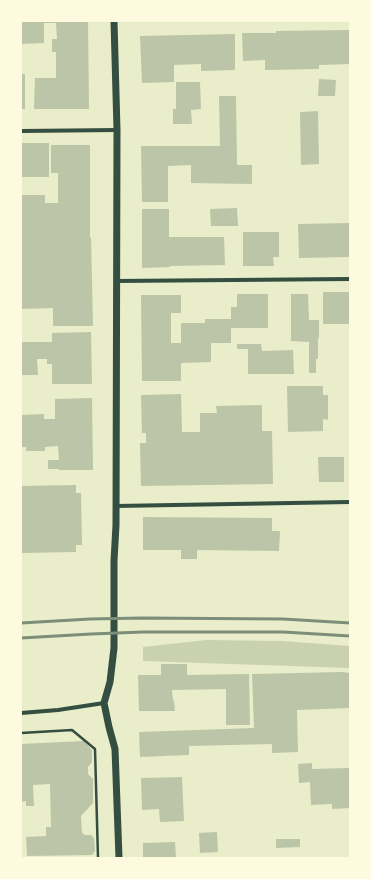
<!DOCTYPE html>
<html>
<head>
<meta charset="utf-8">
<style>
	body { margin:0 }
	#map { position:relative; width:371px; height:879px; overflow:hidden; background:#e9edc9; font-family:Poppins,sans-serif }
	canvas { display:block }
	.frame { position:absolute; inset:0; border:22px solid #fefae0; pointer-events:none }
</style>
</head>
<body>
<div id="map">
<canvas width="371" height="879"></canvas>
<div class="frame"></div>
</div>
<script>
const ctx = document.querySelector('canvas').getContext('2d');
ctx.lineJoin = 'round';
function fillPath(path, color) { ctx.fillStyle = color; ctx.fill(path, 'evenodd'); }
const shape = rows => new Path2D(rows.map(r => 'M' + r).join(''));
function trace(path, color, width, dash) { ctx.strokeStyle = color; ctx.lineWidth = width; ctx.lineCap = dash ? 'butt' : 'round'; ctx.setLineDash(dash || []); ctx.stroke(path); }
const green = shape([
	[206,640,282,641,350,646,350,668,143,661,143,647]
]);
const building = shape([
	[22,21,88,21,89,109,34,109,35,78,56,78,56,52,52,52,52,39,57,39,56,23,44,23,44,43,21,44],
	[350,30,350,64,319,65,319,69,265,70,265,60,243,61,242,33,276,33,276,31],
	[235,34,235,70,201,71,201,64,174,65,174,82,142,83,140,36],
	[21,74,25,74,25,109,21,109],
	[319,79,336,80,335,96,318,96],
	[176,82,200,82,201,109,191,110,192,124,173,124,173,109,176,109],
	[219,96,236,96,237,165,252,165,252,184,191,183,191,165,168,166,168,202,142,202,141,146,220,146],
	[318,111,319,164,301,165,300,112],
	[21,143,49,143,49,177,21,177],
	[51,145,90,145,90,238,91,237,93,326,53,326,53,308,21,309,21,195,45,195,45,203,58,203,58,173,51,173],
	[237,208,238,226,211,226,210,209],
	[142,209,169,209,169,237,224,237,225,265,170,266,170,267,142,268],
	[350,223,350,257,299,258,298,224],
	[243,232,279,232,279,257,273,257,274,266,243,266],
	[323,292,350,292,350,324,323,324],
	[237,294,268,294,268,328,231,328,231,343,211,343,211,362,181,363,181,381,142,381,141,295,181,295,181,313,171,313,171,343,181,343,181,323,205,323,205,319,231,319,231,307,237,307],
	[291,294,308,294,309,320,319,320,319,338,318,338,318,359,316,359,316,373,309,373,309,342,291,341],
	[91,332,92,384,52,384,52,364,47,364,47,359,37,359,38,375,21,375,21,342,52,342,52,333],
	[237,344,261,344,262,351,293,350,294,374,248,374,248,349,237,349],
	[287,386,323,386,323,395,328,395,328,420,323,419,323,431,288,432],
	[181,394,182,432,200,432,200,413,217,413,216,406,262,405,262,431,272,431,273,484,141,486,140,443,146,443,146,433,142,433,141,395],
	[92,398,93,470,59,470,59,469,48,469,48,460,59,460,58,446,45,447,45,451,26,451,26,447,21,447,21,415,44,414,44,419,55,419,55,399],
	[318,457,344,457,344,482,319,482],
	[76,485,76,493,81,493,82,545,76,545,76,552,21,553,21,486],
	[143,517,272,518,272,531,280,531,279,551,197,550,197,559,181,559,181,550,143,550],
	[161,664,187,664,187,675,249,674,250,725,226,725,226,689,172,690,173,701,174,700,175,711,139,711,138,675,161,675],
	[342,672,350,673,350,708,297,710,298,752,272,753,272,744,189,746,189,755,140,757,139,732,254,728,252,674],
	[84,741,92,750,92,762,88,767,88,774,93,779,93,803,81,816,82,833,85,835,91,835,94,838,95,851,92,855,27,856,26,837,46,836,46,827,51,827,50,784,33,785,34,806,26,806,26,801,21,802,21,744],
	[312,763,312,769,350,768,350,808,332,809,332,804,311,805,310,782,299,783,298,764],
	[182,777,184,821,160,822,159,809,142,810,141,778],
	[217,832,218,852,200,853,199,833],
	[276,839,300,839,300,847,276,848],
	[175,842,176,858,143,858,143,843]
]);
const path = shape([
	[21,733,72,730,95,749,98,858]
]);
const minor = shape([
	[21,131,117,130],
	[116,281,350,279],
	[116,506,350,502],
	[21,713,58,710,104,703]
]);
const tertiary = shape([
	[114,21,117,130,116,525,114,561,114,648,110,682,104,703,109,727,115,749,119,858]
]);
const rail = shape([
	[21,623,90,619,142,618,283,619,350,623],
	[21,638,91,634,143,632,283,632,350,636]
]);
fillPath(green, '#cad2ad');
fillPath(building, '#bcc5a7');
trace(path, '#344e41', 2.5);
trace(minor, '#344e41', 4);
trace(tertiary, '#344e41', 7);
trace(rail, '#7c8e77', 3);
</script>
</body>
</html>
